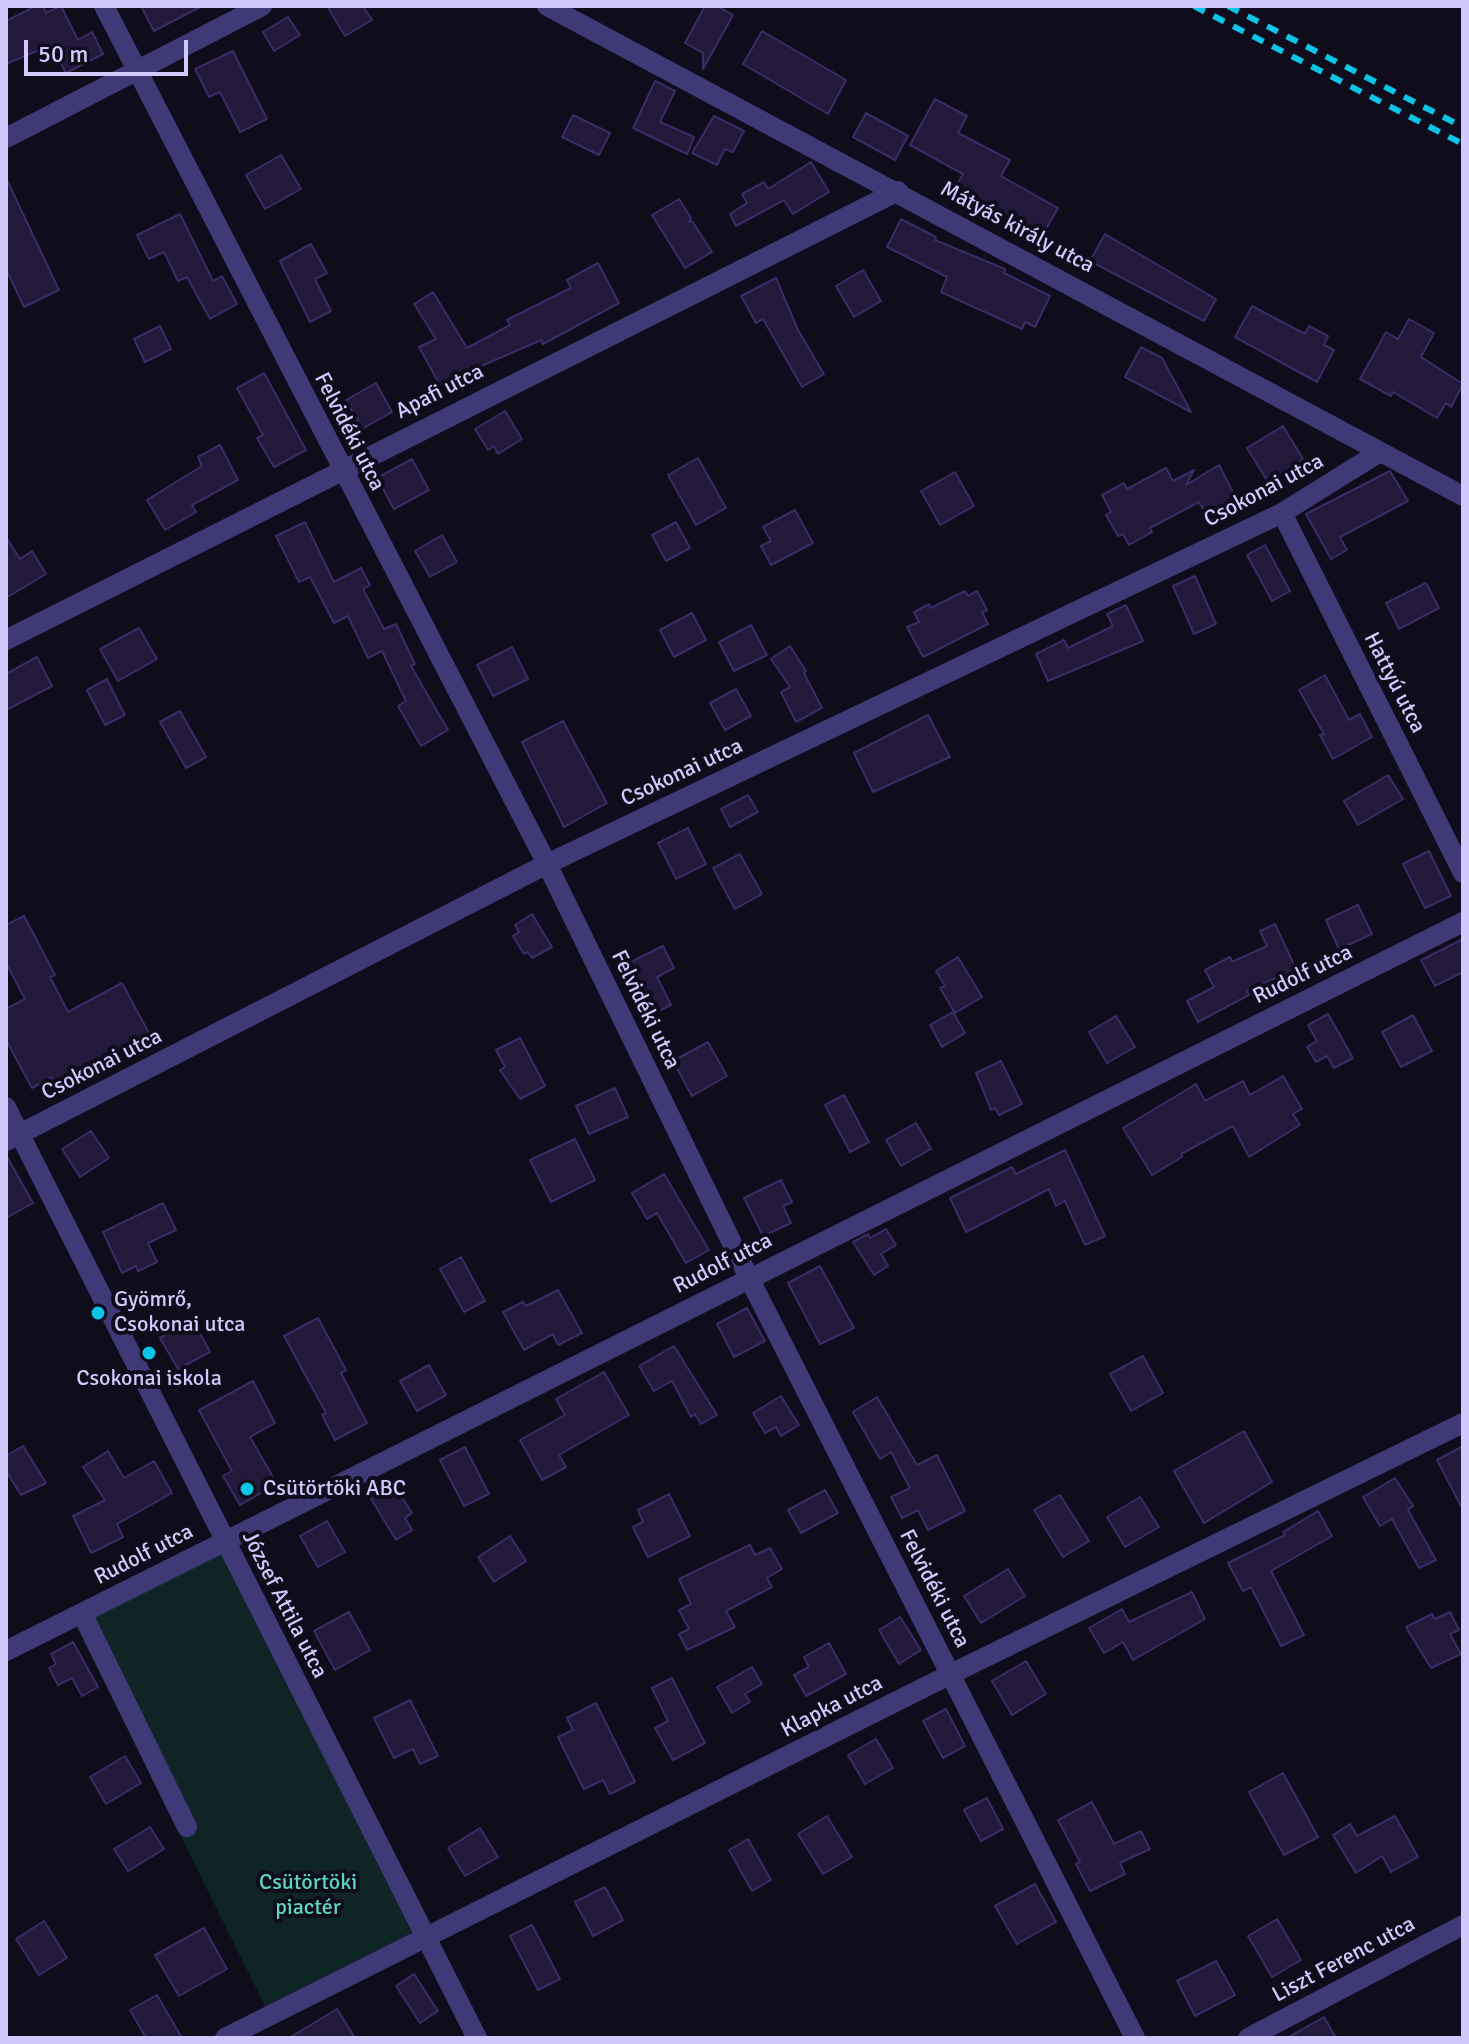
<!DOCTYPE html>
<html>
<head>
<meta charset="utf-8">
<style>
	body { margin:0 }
	#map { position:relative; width:1469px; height:2044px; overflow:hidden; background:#0f0c1b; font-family:Signika,sans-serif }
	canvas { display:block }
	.frame { position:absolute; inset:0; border:8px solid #d1c9fc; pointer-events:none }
	.scale { position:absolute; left:24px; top:40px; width:164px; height:36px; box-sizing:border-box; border:4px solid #d1c9fc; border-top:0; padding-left:10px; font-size:24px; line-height:28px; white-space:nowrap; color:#d1c9fc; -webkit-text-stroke:6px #0f0c1b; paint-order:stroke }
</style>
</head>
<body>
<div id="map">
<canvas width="1469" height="2044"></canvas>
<div class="frame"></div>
<div class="scale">50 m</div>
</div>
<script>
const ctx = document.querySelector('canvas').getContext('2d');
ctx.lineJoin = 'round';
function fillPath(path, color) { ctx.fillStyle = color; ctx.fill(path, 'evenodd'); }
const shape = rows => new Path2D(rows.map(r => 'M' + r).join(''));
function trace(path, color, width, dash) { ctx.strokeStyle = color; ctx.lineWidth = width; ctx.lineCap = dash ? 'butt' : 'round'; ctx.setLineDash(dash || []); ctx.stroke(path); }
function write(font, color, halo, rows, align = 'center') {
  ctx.font = font + ' Signika,sans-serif'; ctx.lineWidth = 8; ctx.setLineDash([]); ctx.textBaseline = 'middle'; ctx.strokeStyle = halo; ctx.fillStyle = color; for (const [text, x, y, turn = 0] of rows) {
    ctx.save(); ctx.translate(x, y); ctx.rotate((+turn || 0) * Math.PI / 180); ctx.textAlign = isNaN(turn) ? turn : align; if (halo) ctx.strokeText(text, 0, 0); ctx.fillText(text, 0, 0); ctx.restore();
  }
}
const green = shape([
	[225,1541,427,1938,270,2016,72,1618]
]);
const building = shape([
	[36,6,43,6,46,13,61,6,78,40,92,32,103,54,66,73,51,45,6,64,6,21,36,6],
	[141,6,202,6,154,31,141,6],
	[327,6,363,6,372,20,345,36,327,6],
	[705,6,717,6,733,15,703,69,703,53,685,43,705,6],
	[288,17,300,35,274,51,263,32,288,17],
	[762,31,846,80,828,114,743,64,762,31],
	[233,51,267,119,240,132,220,92,209,97,195,69,233,51],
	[655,81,675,91,660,122,694,137,687,154,633,128,655,81],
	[935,99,967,116,958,133,1010,160,1001,176,1058,208,1042,236,955,188,963,174,910,145,935,99],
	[866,113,908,136,895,160,853,137,866,113],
	[573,115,610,133,599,155,562,137,573,115],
	[714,116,744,131,733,152,725,149,717,165,692,153,714,116],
	[281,155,301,189,265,209,246,175,281,155],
	[811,162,829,192,793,214,784,200,736,226,730,214,747,203,742,194,764,182,768,189,811,162],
	[6,178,59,290,24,307,6,269,6,178],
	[679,199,691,218,689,222,692,221,712,252,685,268,652,215,679,199],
	[180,214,213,281,222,276,237,304,210,319,187,277,178,281,164,252,149,259,137,235,180,214],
	[901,219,936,237,935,240,1005,269,1004,273,1050,296,1035,327,1025,322,1022,329,941,292,947,277,887,247,901,219],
	[1105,234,1216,299,1204,321,1090,261,1105,234],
	[311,244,327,273,315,279,331,311,310,322,280,261,311,244],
	[598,263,619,303,543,344,541,340,477,368,442,389,419,347,436,339,414,304,433,292,467,348,510,325,507,320,571,288,567,280,598,263],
	[863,270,881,301,854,317,836,286,863,270],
	[776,278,798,330,824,374,802,387,763,319,756,323,741,296,776,278],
	[1252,306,1305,334,1309,326,1328,336,1324,345,1334,350,1317,382,1235,337,1252,306],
	[1409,319,1434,333,1421,357,1463,384,1451,407,1446,403,1437,418,1393,392,1391,396,1360,379,1386,332,1398,339,1409,319],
	[160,326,171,349,145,362,134,339,160,326],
	[1141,347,1162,358,1191,412,1125,377,1141,347],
	[264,373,306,450,274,467,257,438,263,435,237,388,264,373],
	[376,383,392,412,362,429,346,400,376,383],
	[505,411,522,439,498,454,494,446,488,450,475,429,505,411],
	[1283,426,1303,459,1268,482,1247,448,1283,426],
	[220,445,238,480,192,505,196,512,165,530,147,500,202,466,198,457,220,445],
	[698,458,726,508,696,525,668,475,698,458],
	[412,459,429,490,394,509,377,478,412,459],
	[1219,465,1236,498,1206,514,1199,502,1150,528,1152,532,1129,545,1123,534,1118,536,1106,515,1111,512,1102,495,1124,483,1127,489,1166,468,1173,481,1194,470,1186,485,1219,465],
	[1390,471,1408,501,1340,537,1347,550,1331,559,1306,514,1390,471],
	[955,472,974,506,940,525,921,491,955,472],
	[795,510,813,543,771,565,761,546,771,541,763,527,795,510],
	[305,522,334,582,361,568,370,585,363,589,384,629,396,624,415,664,411,666,448,730,421,746,398,706,406,701,382,651,368,658,348,616,334,623,310,577,299,582,276,536,305,522],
	[676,522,690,548,666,561,652,535,676,522],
	[442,535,457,562,430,577,415,551,442,535],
	[6,537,20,559,32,551,46,574,6,598,6,537],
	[1265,545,1290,591,1272,601,1247,555,1265,545],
	[1195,576,1216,624,1194,634,1173,586,1195,576],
	[1426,583,1439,608,1399,629,1386,603,1426,583],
	[965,591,968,596,977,591,987,610,982,612,988,624,923,657,907,627,919,622,914,612,929,604,931,608,965,591],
	[1126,605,1143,641,1048,681,1036,654,1064,640,1068,648,1113,626,1107,614,1126,605],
	[692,613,706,640,674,657,660,630,692,613],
	[751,625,767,655,734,671,719,642,751,625],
	[139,628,157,659,118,681,100,649,139,628],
	[790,646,806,671,804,673,822,708,796,722,781,692,790,687,771,659,790,646],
	[512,647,528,679,493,696,477,665,512,647],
	[37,657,52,686,6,710,6,674,37,657],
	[1325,675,1349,720,1360,714,1372,737,1333,759,1320,735,1324,734,1299,690,1325,675],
	[107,679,125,715,105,725,87,690,107,679],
	[736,689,751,716,725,730,710,703,736,689],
	[180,711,206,757,186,768,160,722,180,711],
	[928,715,950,757,873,792,854,753,928,715],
	[563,721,607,803,564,827,522,742,563,721],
	[1388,775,1403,799,1358,825,1344,801,1388,775],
	[748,795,758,812,730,827,721,809,748,795],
	[688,828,706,864,676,879,658,843,688,828],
	[1429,851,1451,896,1425,908,1403,864,1429,851],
	[740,854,762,894,735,909,713,868,740,854],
	[1358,905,1372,934,1339,949,1326,920,1358,905],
	[532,914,552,947,532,958,528,952,524,954,513,936,519,932,515,925,532,914],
	[24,916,55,975,50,977,68,1012,122,983,151,1037,57,1086,52,1077,32,1088,6,1040,6,1009,25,999,6,963,6,925,24,916],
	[1275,924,1296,969,1247,991,1249,995,1198,1022,1187,1001,1214,987,1205,970,1230,957,1232,962,1267,946,1260,931,1275,924],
	[1463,939,1463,972,1435,986,1421,960,1463,939],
	[663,946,674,968,657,977,671,1005,646,1017,621,967,663,946],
	[958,957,982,997,955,1013,940,988,945,986,936,971,958,957],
	[953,1012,965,1033,942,1047,930,1025,953,1012],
	[1328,1014,1353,1058,1334,1068,1327,1056,1316,1062,1307,1047,1317,1041,1308,1025,1328,1014],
	[1413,1015,1432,1051,1401,1067,1382,1032,1413,1015],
	[1116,1016,1135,1047,1107,1063,1089,1032,1116,1016],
	[520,1038,545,1086,520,1099,500,1070,505,1067,496,1050,520,1038],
	[708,1042,727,1076,692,1096,673,1061,708,1042],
	[1001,1061,1022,1104,999,1115,995,1108,991,1110,976,1073,1001,1061],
	[1283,1076,1302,1109,1293,1114,1300,1125,1249,1157,1233,1126,1181,1154,1182,1157,1152,1175,1123,1128,1196,1084,1205,1101,1243,1081,1250,1095,1283,1076],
	[615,1088,628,1117,589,1134,576,1106,615,1088],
	[844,1095,869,1142,850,1152,825,1105,844,1095],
	[916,1123,931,1149,901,1166,886,1140,916,1123],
	[91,1131,109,1158,80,1177,62,1149,91,1131],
	[575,1139,595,1180,551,1202,530,1160,575,1139],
	[1065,1150,1105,1236,1085,1245,1065,1201,1056,1206,1049,1189,966,1232,950,1198,1012,1167,1016,1174,1065,1150],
	[6,1155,33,1203,6,1218,6,1155],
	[664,1174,709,1250,686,1263,657,1213,647,1219,632,1193,664,1174],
	[781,1180,792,1202,783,1206,791,1223,763,1236,744,1198,781,1180],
	[163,1203,176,1230,148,1243,157,1262,138,1271,136,1266,122,1273,103,1232,163,1203],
	[886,1229,896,1245,881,1254,888,1266,874,1275,853,1242,868,1234,870,1238,886,1229],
	[461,1257,485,1301,464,1312,440,1269,461,1257],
	[820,1266,854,1328,820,1344,788,1283,820,1266],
	[558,1290,582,1333,558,1345,553,1334,524,1350,503,1312,523,1302,526,1306,558,1290],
	[747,1308,765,1341,734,1357,717,1324,747,1308],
	[318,1318,346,1370,341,1373,367,1423,335,1440,322,1415,326,1413,284,1336,318,1318],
	[193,1320,210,1352,178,1369,160,1338,193,1320],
	[674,1346,717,1415,701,1424,695,1414,691,1417,672,1381,654,1391,639,1366,674,1346],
	[1143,1356,1163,1393,1131,1411,1110,1374,1143,1356],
	[429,1365,446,1395,417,1411,400,1381,429,1365],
	[604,1372,629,1415,559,1455,566,1467,542,1480,520,1440,565,1415,556,1399,604,1372],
	[253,1381,275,1423,250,1437,277,1484,240,1505,223,1476,232,1471,199,1410,253,1381],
	[781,1396,799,1425,781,1436,776,1427,765,1433,753,1413,781,1396],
	[877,1397,917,1465,937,1455,965,1511,928,1530,918,1510,902,1518,891,1497,910,1488,891,1452,880,1459,853,1412,877,1397],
	[1244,1431,1272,1482,1204,1523,1174,1471,1244,1431],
	[23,1446,46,1483,21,1495,6,1471,6,1456,23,1446],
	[1463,1446,1463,1510,1437,1460,1463,1446],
	[465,1447,489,1494,464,1506,440,1460,465,1447],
	[108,1451,124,1478,154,1461,172,1493,117,1524,123,1537,91,1553,73,1516,105,1500,83,1467,108,1451],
	[1395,1478,1413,1506,1408,1510,1436,1560,1419,1568,1392,1519,1380,1526,1363,1497,1395,1478],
	[393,1483,412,1513,405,1518,412,1530,396,1540,370,1497,393,1483],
	[825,1490,838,1513,801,1533,788,1510,825,1490],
	[669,1494,690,1536,648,1557,633,1527,643,1522,638,1510,669,1494],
	[1060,1495,1089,1541,1063,1557,1034,1510,1060,1495],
	[1140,1497,1159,1527,1125,1547,1107,1517,1140,1497],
	[1318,1511,1332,1536,1271,1571,1304,1635,1281,1646,1251,1587,1243,1591,1228,1563,1285,1535,1283,1532,1318,1511],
	[327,1521,345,1552,318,1567,300,1536,327,1521],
	[510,1536,526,1561,494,1582,478,1557,510,1536],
	[750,1545,755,1555,770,1548,782,1569,767,1578,772,1587,726,1611,735,1627,687,1650,679,1634,689,1629,679,1610,691,1604,679,1579,750,1545],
	[1008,1569,1025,1596,981,1623,964,1596,1008,1569],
	[1192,1592,1205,1619,1133,1660,1123,1642,1104,1653,1089,1628,1122,1609,1129,1622,1192,1592],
	[349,1612,370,1650,335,1670,314,1631,349,1612],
	[1450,1612,1459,1630,1450,1634,1461,1654,1431,1668,1406,1627,1432,1614,1435,1619,1450,1612],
	[900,1617,921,1650,899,1664,879,1630,900,1617],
	[73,1642,98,1687,82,1696,72,1678,58,1685,49,1668,56,1664,51,1654,73,1642],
	[829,1643,846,1674,806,1696,794,1675,809,1667,804,1657,829,1643],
	[1026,1661,1046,1694,1012,1715,992,1681,1026,1661],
	[752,1667,762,1684,745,1694,750,1702,732,1713,717,1687,752,1667],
	[672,1678,705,1743,673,1760,655,1728,668,1721,652,1688,672,1678],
	[410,1700,438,1756,420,1764,413,1749,394,1758,374,1718,410,1700],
	[596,1703,635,1782,610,1794,603,1780,584,1789,558,1737,573,1730,567,1718,596,1703],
	[946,1709,965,1746,943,1758,923,1721,946,1709],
	[876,1739,893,1768,865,1784,848,1755,876,1739],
	[125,1756,141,1783,106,1804,90,1777,125,1756],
	[1283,1773,1318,1837,1284,1855,1249,1792,1283,1773],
	[987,1798,1003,1829,981,1841,964,1810,987,1798],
	[1092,1802,1114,1844,1141,1831,1150,1849,1120,1863,1125,1874,1090,1891,1076,1864,1080,1862,1058,1820,1092,1802],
	[827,1816,852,1857,823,1874,798,1834,827,1816],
	[1395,1816,1418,1857,1391,1872,1382,1856,1356,1873,1333,1835,1350,1824,1357,1836,1395,1816],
	[150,1827,164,1849,128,1871,114,1849,150,1827],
	[480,1828,498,1857,465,1876,448,1848,480,1828],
	[748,1839,771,1880,752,1891,729,1850,748,1839],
	[1035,1884,1056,1922,1017,1944,995,1906,1035,1884],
	[605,1887,623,1920,593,1936,575,1902,605,1887],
	[1277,1919,1301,1960,1272,1977,1248,1936,1277,1919],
	[44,1921,67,1958,39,1975,16,1939,44,1921],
	[532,1925,560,1979,538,1990,510,1936,532,1925],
	[204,1928,227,1969,179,1996,155,1955,204,1928],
	[1216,1961,1235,1995,1195,2016,1177,1981,1216,1961],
	[414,1974,438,2011,420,2023,396,1986,414,1974],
	[157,1995,182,2038,146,2038,130,2010,157,1995],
	[337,2009,355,2038,289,2038,337,2009],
	[1324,2017,1336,2038,1287,2038,1324,2017]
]);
const minor = shape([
	[104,6,547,864,749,1278,1135,2038],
	[547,6,1463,496],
	[6,138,262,6],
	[1282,513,1463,873],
	[6,640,898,191],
	[6,1107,477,2038],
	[6,1141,547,864,1282,513,1380,452],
	[82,1613,187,1827],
	[6,1651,1463,922],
	[225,2038,951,1674,1463,1423],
	[1248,2038,1463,1925]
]);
const rail = shape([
	[1194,6,1463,144],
	[1228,6,1463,127]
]);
const markers = [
	[98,1313,8,"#0cc4e5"],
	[149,1353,8,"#0cc4e5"],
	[247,1489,8,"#0cc4e5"]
];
const streetNames = [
	["Mátyás király utca",1017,228,28],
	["Apafi utca",440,392,-27],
	["Felvidéki utca",349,432,63],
	["Csokonai utca",1264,491,-28],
	["Hattyú utca",1394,683,63],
	["Csokonai utca",682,773,-25],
	["Rudolf utca",1303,975,-26],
	["Felvidéki utca",645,1010,64],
	["Csokonai utca",102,1065,-27],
	["Rudolf utca",723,1264,-27],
	["Rudolf utca",144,1555,-27],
	["Felvidéki utca",934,1589,63],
	["József Attila utca",284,1605,63],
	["Klapka utca",832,1707,-27],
	["Liszt Ferenc utca",1344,1960,-28]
];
const poiNames = [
	["Gyömrő,",114,1300],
	["Csokonai utca",114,1325],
	["Csokonai iskola",149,1379,"center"],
	["Csütörtöki ABC",263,1489]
];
const parkNames = [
	["Csütörtöki",308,1883],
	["piactér",308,1908]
];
fillPath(green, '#0f2425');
fillPath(building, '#22193b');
trace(building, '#3a2c66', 2);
trace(minor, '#3f3978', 20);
trace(rail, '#0cc4e5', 6, [12, 10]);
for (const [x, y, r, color] of markers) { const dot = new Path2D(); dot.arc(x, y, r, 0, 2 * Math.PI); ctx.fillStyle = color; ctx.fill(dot); trace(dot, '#0f0c1b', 3); }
write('22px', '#d1c9fc', '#0f0c1b', streetNames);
write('22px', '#d1c9fc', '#0f0c1b', poiNames, 'left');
write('22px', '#5ad7be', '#0f0c1b', parkNames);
</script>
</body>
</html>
